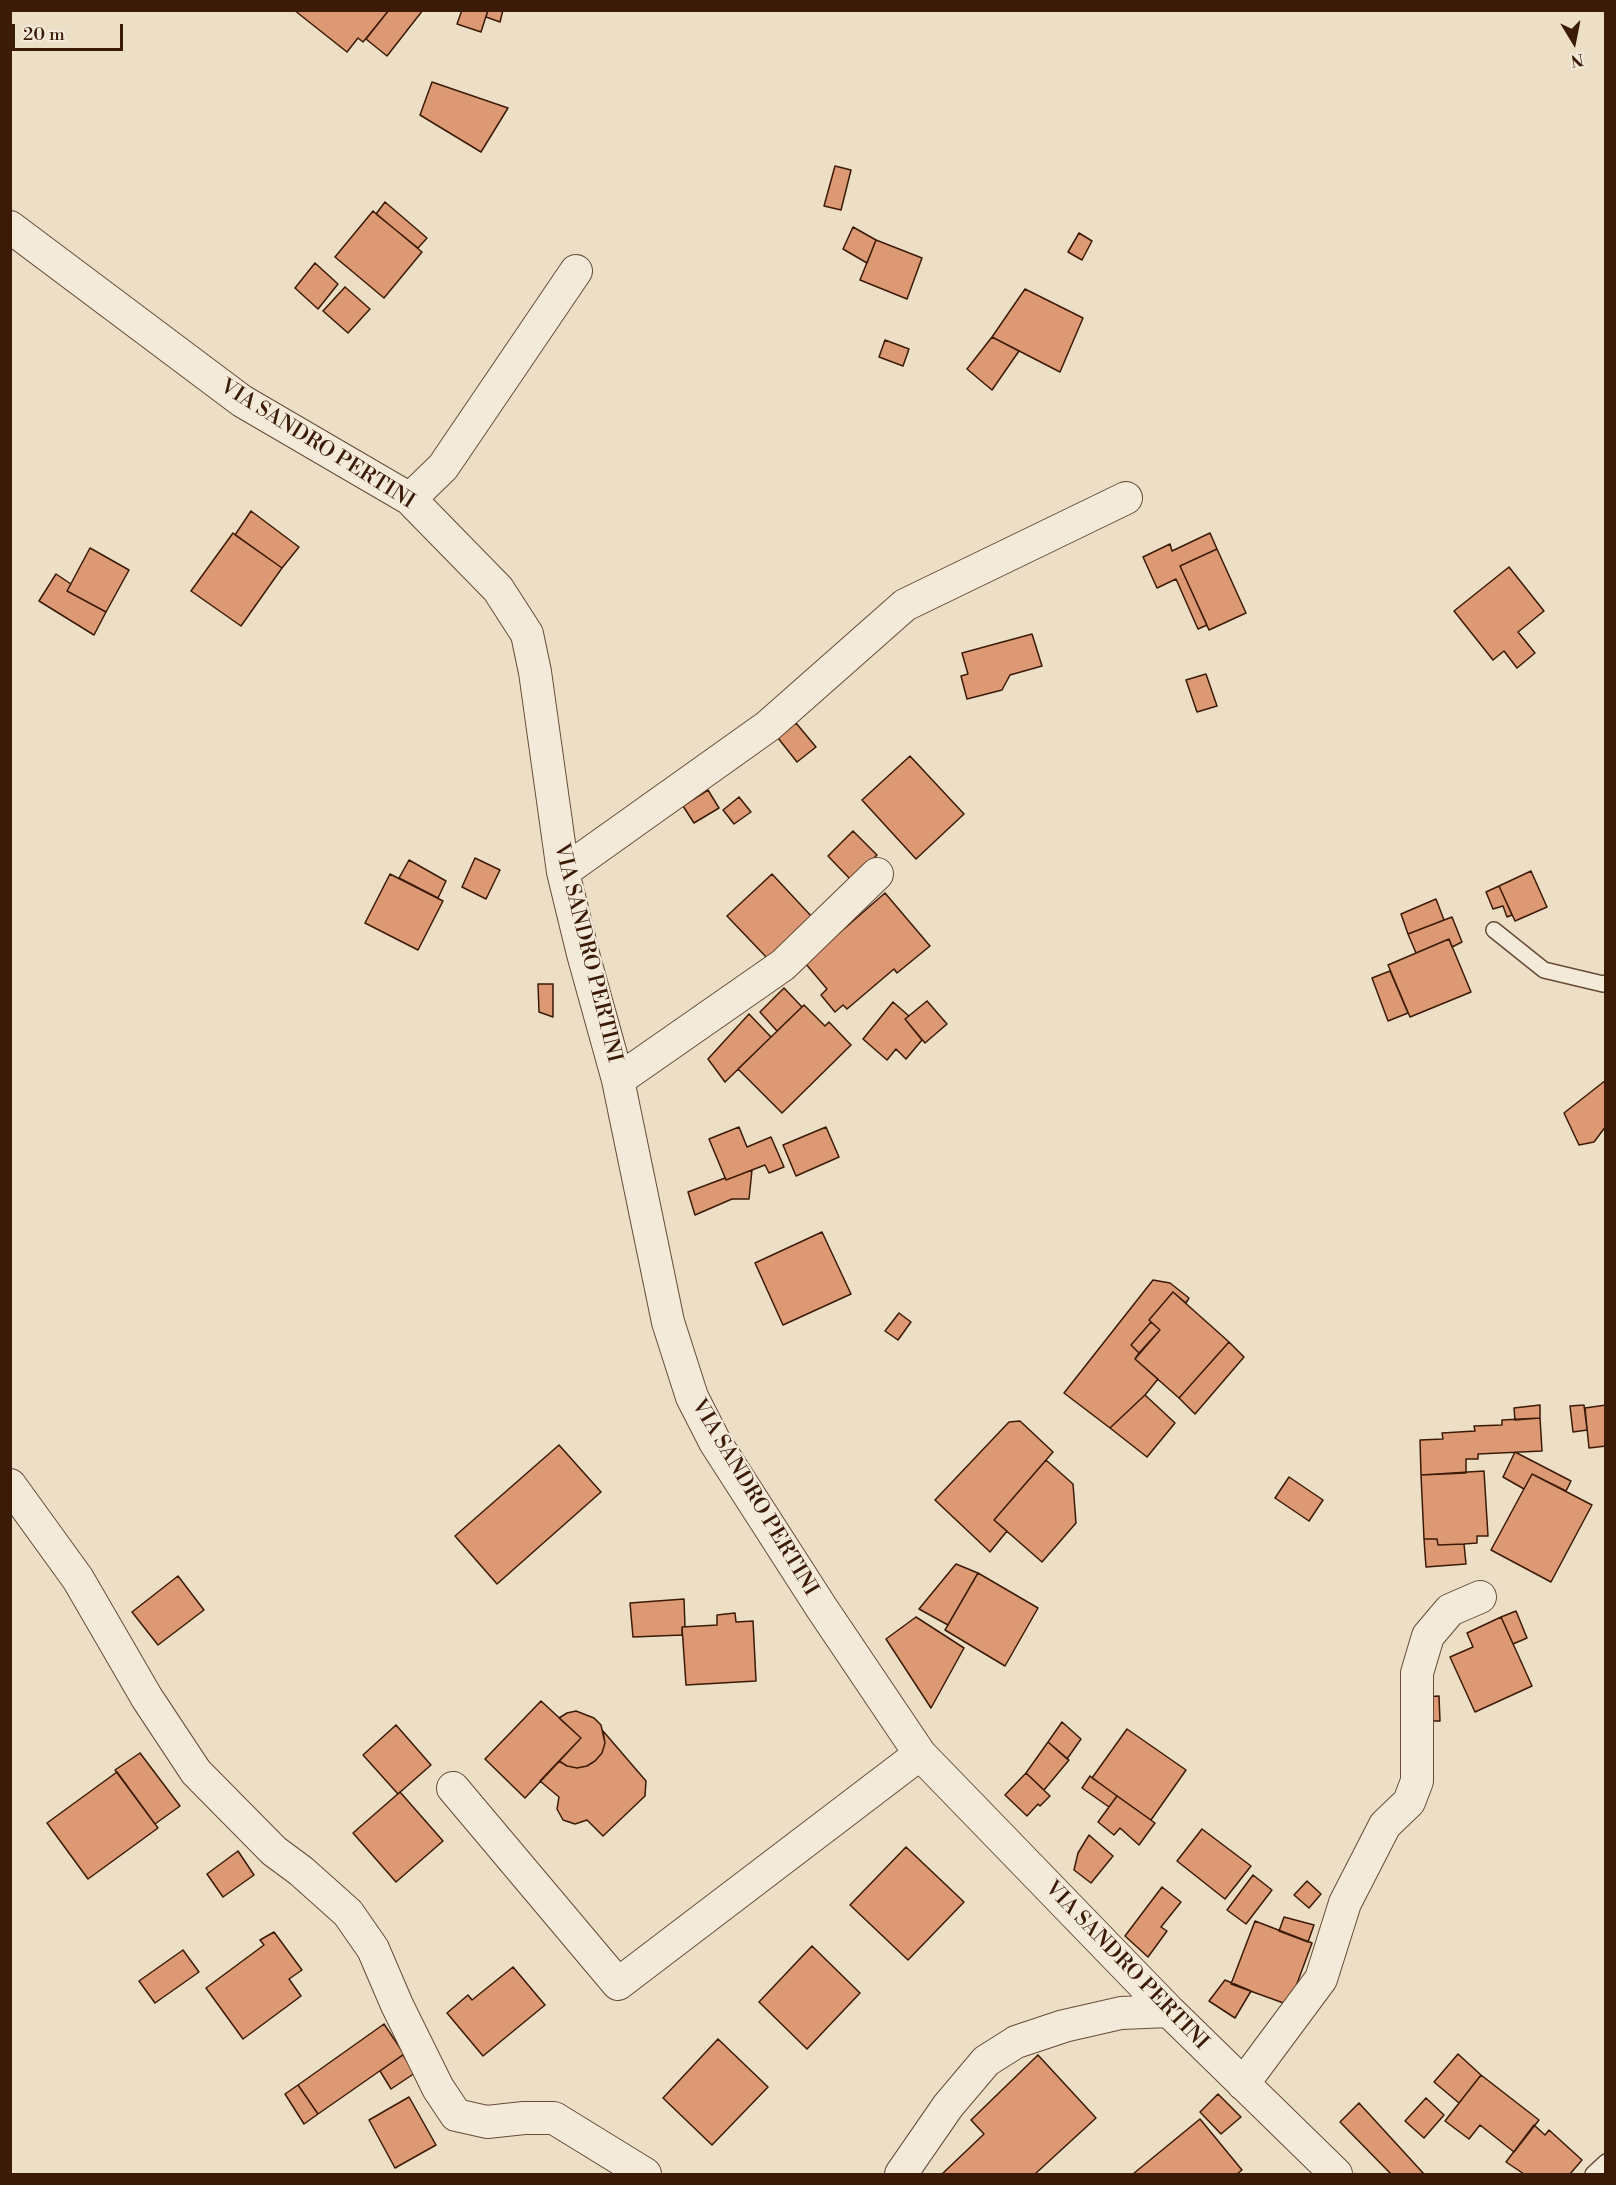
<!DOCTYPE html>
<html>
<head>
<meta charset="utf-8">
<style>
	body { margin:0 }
	#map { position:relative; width:1616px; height:2185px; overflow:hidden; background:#ecdfc6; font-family:"Libre Bodoni",serif }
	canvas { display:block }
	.frame { position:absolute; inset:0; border:12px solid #3b1a06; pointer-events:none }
	.north { position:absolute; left:1544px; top:12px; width:60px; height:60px; -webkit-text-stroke:4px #f3eada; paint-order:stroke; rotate:170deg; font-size:16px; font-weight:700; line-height:24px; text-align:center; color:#3b1a06 }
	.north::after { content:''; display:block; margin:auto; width:21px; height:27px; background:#3b1a06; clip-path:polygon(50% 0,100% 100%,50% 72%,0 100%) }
	.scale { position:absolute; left:12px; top:24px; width:111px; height:27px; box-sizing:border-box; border:3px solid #3b1a06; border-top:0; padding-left:8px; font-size:18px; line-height:21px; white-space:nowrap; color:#3b1a06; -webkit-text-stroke:4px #f3eada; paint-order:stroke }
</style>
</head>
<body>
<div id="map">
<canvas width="1616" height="2185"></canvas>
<div class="frame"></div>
<div class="north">N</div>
<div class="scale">20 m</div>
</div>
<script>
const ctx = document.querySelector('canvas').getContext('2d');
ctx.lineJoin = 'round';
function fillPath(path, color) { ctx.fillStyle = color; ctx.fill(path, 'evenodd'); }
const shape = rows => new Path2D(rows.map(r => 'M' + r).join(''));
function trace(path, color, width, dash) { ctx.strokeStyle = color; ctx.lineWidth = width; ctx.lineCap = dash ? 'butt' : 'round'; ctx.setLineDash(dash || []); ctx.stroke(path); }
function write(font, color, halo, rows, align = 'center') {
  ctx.font = font + ' "Libre Bodoni",serif'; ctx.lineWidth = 4.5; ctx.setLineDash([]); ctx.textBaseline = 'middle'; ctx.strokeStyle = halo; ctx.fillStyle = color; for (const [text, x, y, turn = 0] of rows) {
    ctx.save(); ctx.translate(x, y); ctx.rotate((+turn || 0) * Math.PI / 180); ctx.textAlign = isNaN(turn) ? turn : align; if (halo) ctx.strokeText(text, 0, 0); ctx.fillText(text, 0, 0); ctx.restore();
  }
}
const building = shape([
	[294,10,389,10,363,42,358,38,347,52,294,10],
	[389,10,423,10,387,56,366,39,389,10],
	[462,10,488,10,481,32,457,24,462,10],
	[488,10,503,10,500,22,486,17,488,10],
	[432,82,508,108,481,152,420,115,432,82],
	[835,166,851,170,841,210,824,206,835,166],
	[385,202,427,238,418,248,376,214,385,202],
	[373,211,422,252,384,298,335,257,373,211],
	[853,227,876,240,867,263,843,249,853,227],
	[1079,233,1092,241,1082,260,1068,252,1079,233],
	[876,240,922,258,907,299,860,280,876,240],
	[315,263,338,284,318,309,295,288,315,263],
	[345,287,370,309,348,333,323,311,345,287],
	[1025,289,1083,318,1060,372,992,337,1025,289],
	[992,337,1019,351,992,390,967,369,992,337],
	[885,340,909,349,903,366,879,357,885,340],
	[251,511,299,547,282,568,235,535,251,511],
	[233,533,282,568,241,626,191,591,233,533],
	[1210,533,1217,549,1180,566,1207,625,1198,629,1176,579,1157,588,1143,557,1170,544,1172,551,1210,533],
	[90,548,129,570,106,612,67,591,90,548],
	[1217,549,1246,613,1209,630,1180,566,1217,549],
	[1509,567,1544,611,1518,632,1535,653,1517,668,1504,651,1493,660,1454,611,1509,567],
	[56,574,71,584,67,591,106,612,94,635,39,601,56,574],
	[1032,634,1042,666,1010,675,1002,690,967,699,961,676,968,674,962,653,1032,634],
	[1206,674,1217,706,1197,712,1186,680,1206,674],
	[796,723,816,747,797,762,778,738,796,723],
	[910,756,964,814,916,859,862,800,910,756],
	[708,790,719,808,694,823,683,806,708,790],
	[739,797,751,812,734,824,723,810,739,797],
	[853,831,877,855,851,880,828,856,853,831],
	[475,858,500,870,486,899,462,887,475,858],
	[409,860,446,881,438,898,399,878,409,860],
	[1531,871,1547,907,1515,921,1499,886,1531,871],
	[390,874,443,901,418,950,365,923,390,874],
	[772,874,813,918,769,960,727,916,772,874],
	[1499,886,1512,915,1507,917,1503,906,1493,909,1486,892,1499,886],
	[885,893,930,946,897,973,894,969,847,1009,843,1005,835,1012,821,995,827,989,805,963,885,893],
	[1436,899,1444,920,1408,934,1401,914,1436,899],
	[1452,917,1462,942,1452,947,1449,939,1416,953,1408,934,1452,917],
	[1449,939,1471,992,1410,1017,1388,965,1449,939],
	[1390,971,1408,1013,1388,1021,1372,978,1390,971],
	[538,984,553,984,553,1017,539,1012,538,984],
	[784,988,802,1007,777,1031,760,1012,784,988],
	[927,1001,947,1024,925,1043,905,1019,927,1001],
	[893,1002,909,1016,905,1019,922,1040,906,1059,896,1049,887,1060,863,1039,893,1002],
	[804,1005,825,1026,829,1022,851,1045,782,1113,738,1069,804,1005],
	[749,1014,771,1037,725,1082,708,1059,749,1014],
	[1606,1080,1606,1126,1594,1142,1579,1145,1564,1113,1606,1080],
	[739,1127,747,1147,771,1137,784,1167,769,1173,765,1165,726,1180,709,1139,739,1127],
	[826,1127,839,1157,796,1176,783,1145,826,1127],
	[752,1170,749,1199,732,1199,695,1215,688,1192,725,1178,726,1180,752,1170],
	[822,1232,851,1294,783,1325,755,1263,822,1232],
	[1153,1280,1170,1283,1189,1298,1186,1303,1173,1292,1149,1320,1151,1322,1131,1345,1139,1353,1135,1359,1158,1379,1145,1395,1110,1428,1064,1393,1153,1280],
	[1173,1292,1229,1342,1179,1398,1135,1359,1160,1330,1149,1320,1173,1292],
	[899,1313,911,1322,898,1340,885,1331,899,1313],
	[1151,1322,1160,1330,1139,1353,1131,1345,1151,1322],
	[1229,1342,1244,1357,1195,1414,1179,1398,1229,1342],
	[1145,1395,1175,1423,1147,1457,1110,1428,1145,1395],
	[1540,1405,1540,1418,1515,1420,1514,1408,1540,1405],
	[1584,1405,1587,1430,1573,1432,1570,1406,1584,1405],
	[1606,1405,1606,1446,1589,1448,1585,1408,1606,1405],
	[1540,1418,1542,1451,1478,1454,1478,1459,1466,1459,1466,1473,1421,1475,1420,1440,1443,1439,1442,1433,1475,1431,1474,1426,1502,1425,1502,1420,1540,1418],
	[1020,1421,1053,1452,994,1520,1007,1531,990,1552,935,1500,1009,1422,1020,1421],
	[559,1445,601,1492,497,1584,455,1536,559,1445],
	[1515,1452,1571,1481,1566,1491,1532,1474,1524,1489,1503,1477,1515,1452],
	[1046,1460,1073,1484,1076,1523,1042,1562,994,1520,1046,1460],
	[1484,1471,1488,1536,1477,1536,1477,1543,1464,1544,1438,1545,1437,1539,1424,1539,1421,1475,1484,1471],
	[1532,1474,1592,1505,1551,1582,1491,1550,1532,1474],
	[1289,1477,1323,1500,1309,1521,1275,1498,1289,1477],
	[1424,1539,1437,1539,1438,1545,1464,1544,1466,1564,1426,1567,1424,1539],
	[956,1564,978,1573,948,1625,919,1609,956,1564],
	[978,1573,1038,1608,1005,1666,945,1630,978,1573],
	[178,1576,204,1610,158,1645,132,1612,178,1576],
	[684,1599,685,1627,682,1627,682,1635,633,1637,630,1603,684,1599],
	[1516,1611,1527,1638,1513,1644,1501,1617,1516,1611],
	[735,1613,736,1622,753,1621,756,1681,686,1685,682,1627,717,1625,717,1615,735,1613],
	[916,1617,964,1648,931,1708,886,1639,916,1617],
	[1501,1617,1532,1686,1475,1712,1450,1657,1473,1647,1467,1633,1501,1617],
	[1439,1696,1440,1721,1426,1721,1425,1697,1439,1696],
	[541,1701,581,1738,525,1798,485,1759,541,1701],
	[576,1711,594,1718,601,1725,605,1743,602,1753,595,1761,587,1766,577,1768,567,1766,559,1761,581,1738,559,1718,567,1713,576,1711],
	[1062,1722,1081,1739,1067,1759,1048,1742,1062,1722],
	[396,1725,431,1765,398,1794,363,1755,396,1725],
	[1127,1729,1186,1770,1151,1820,1092,1778,1127,1729],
	[603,1731,646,1781,645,1796,603,1836,587,1820,575,1824,563,1820,557,1809,559,1797,540,1781,559,1761,567,1766,577,1768,587,1766,595,1761,602,1753,605,1743,603,1731],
	[1048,1742,1069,1760,1044,1790,1026,1773,1048,1742],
	[140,1753,180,1806,155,1824,115,1770,140,1753],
	[117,1772,158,1828,88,1879,47,1823,117,1772],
	[1026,1773,1050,1796,1040,1806,1038,1804,1027,1816,1005,1795,1026,1773],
	[1090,1776,1117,1796,1109,1807,1082,1788,1090,1776],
	[400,1792,443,1841,396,1882,353,1833,400,1792],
	[1117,1796,1155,1823,1139,1845,1120,1828,1114,1835,1098,1822,1117,1796],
	[1202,1829,1251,1866,1225,1899,1177,1861,1202,1829],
	[1089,1835,1113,1856,1091,1883,1074,1870,1078,1853,1089,1835],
	[906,1847,964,1902,908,1960,850,1905,906,1847],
	[238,1851,254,1875,223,1897,207,1874,238,1851],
	[1253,1875,1272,1890,1246,1924,1227,1910,1253,1875],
	[1307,1881,1321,1894,1309,1908,1294,1895,1307,1881],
	[1162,1887,1181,1902,1161,1927,1167,1931,1148,1957,1125,1936,1162,1887],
	[1284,1917,1314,1925,1308,1942,1279,1931,1284,1917],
	[1255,1921,1312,1943,1289,2005,1231,1984,1255,1921],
	[274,1932,302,1970,289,1979,301,1996,243,2039,206,1988,264,1945,260,1940,274,1932],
	[812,1946,860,1993,807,2049,759,2002,812,1946],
	[183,1950,199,1972,155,2003,139,1981,183,1950],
	[513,1967,545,2005,483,2056,447,2013,468,1995,472,2000,513,1967],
	[1225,1980,1251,1991,1235,2018,1209,2001,1225,1980],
	[384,2024,404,2054,318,2114,298,2085,384,2024],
	[718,2039,768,2087,712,2145,663,2098,718,2039],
	[1458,2054,1481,2075,1459,2103,1434,2082,1458,2054],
	[403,2055,415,2073,391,2089,380,2071,403,2055],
	[1038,2055,1096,2118,1035,2174,942,2174,984,2134,971,2120,1038,2055],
	[1481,2075,1539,2120,1514,2152,1480,2125,1469,2139,1445,2121,1481,2075],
	[298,2085,318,2114,304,2124,285,2094,298,2085],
	[1218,2094,1241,2117,1221,2134,1200,2112,1218,2094],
	[409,2097,436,2145,395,2168,369,2120,409,2097],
	[1426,2098,1444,2115,1424,2138,1405,2121,1426,2098],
	[1359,2103,1424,2174,1391,2174,1340,2122,1359,2103],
	[1200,2119,1242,2170,1237,2174,1133,2174,1200,2119],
	[1534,2125,1545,2135,1549,2130,1582,2160,1570,2174,1524,2174,1506,2162,1534,2125]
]);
const lane = shape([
	[1494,930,1544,970,1603,984,1606,983],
	[1593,2174,1606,2162]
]);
const street = shape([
	[10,227,242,401,410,499,498,589,527,634,535,672,563,872,583,954,618,1080,668,1322,692,1397,715,1442,821,1607,920,1754,1169,2011,1336,2174],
	[410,499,443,467,576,271],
	[563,872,768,726,905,605,1126,498],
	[618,1080,783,965,877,874],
	[10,1485,78,1579,147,1698,196,1772,274,1851,301,1871,348,1913,373,1949,397,2005,438,2088,456,2115,487,2122,524,2118,554,2118,645,2174],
	[453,1788,618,1984,920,1754],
	[1243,2084,1321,1979,1345,1903,1385,1825,1409,1802,1417,1781,1417,1673,1428,1636,1450,1610,1480,1597],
	[901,2174,948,2106,986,2061,1016,2042,1064,2026,1121,2013,1169,2011]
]);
const streetNames = [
	["VIA SANDRO PERTINI",317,445,32],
	["VIA SANDRO PERTINI",587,953,76],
	["VIA SANDRO PERTINI",754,1498,59],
	["VIA SANDRO PERTINI",1126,1966,46]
];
fillPath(building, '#dd9973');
trace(building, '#3b1a06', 1.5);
trace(lane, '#674b36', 18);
trace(street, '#674b36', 34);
trace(lane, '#f3eada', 15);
trace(street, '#f3eada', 32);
write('21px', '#3b1a06', '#f3eada', streetNames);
</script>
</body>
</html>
